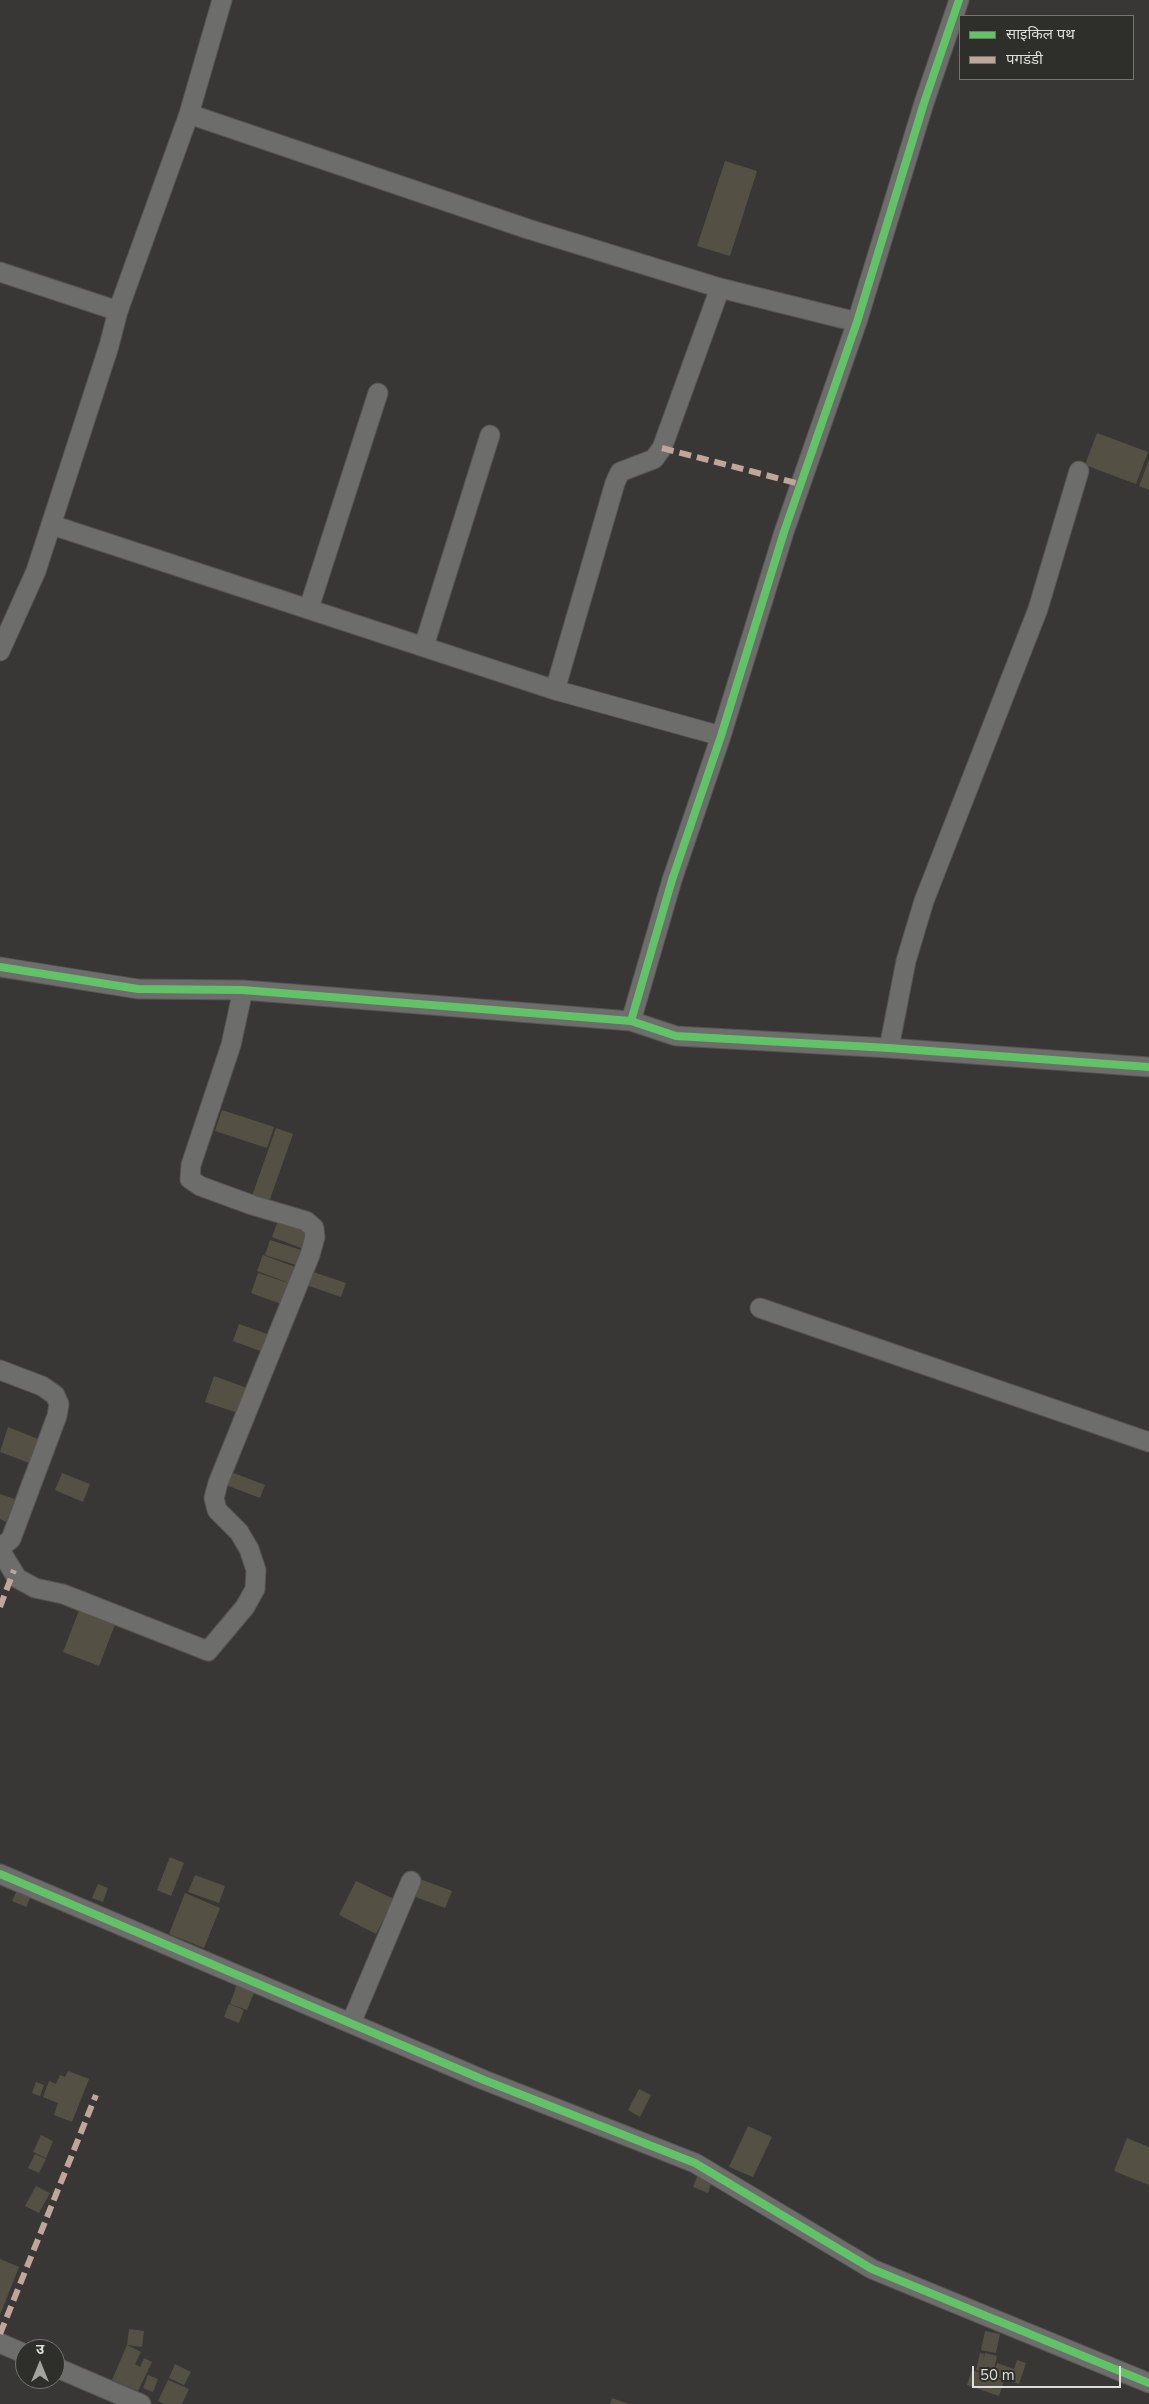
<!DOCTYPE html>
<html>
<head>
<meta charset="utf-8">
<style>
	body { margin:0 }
	#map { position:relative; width:1149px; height:2404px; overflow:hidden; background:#383735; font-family:"Nunito Sans","Noto Sans Devanagari",sans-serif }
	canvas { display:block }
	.legend { position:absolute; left:959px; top:15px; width:175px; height:65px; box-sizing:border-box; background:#2e2e2a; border:1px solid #747470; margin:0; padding:6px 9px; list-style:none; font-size:15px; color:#ddddda }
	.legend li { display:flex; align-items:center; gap:10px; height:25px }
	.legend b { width:25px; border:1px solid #747470 }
	.north { position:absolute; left:15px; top:2339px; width:50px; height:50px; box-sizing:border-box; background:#2e2e2a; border:1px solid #747470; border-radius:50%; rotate:0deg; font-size:14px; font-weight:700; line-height:20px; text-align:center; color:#ddddda }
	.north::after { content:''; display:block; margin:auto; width:18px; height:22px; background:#a3a3a0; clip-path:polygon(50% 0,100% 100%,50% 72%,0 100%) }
	.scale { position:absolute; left:972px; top:2366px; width:149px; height:22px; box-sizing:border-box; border:2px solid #ddddda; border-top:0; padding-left:6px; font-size:15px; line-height:18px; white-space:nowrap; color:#ddddda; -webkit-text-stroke:4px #2e2e2a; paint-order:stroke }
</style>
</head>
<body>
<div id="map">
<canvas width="1149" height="2404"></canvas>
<ul class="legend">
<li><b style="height:6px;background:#61c268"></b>साइकिल पथ</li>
<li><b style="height:6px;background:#c0a59a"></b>पगडंडी</li>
</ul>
<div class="north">उ</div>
<div class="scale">50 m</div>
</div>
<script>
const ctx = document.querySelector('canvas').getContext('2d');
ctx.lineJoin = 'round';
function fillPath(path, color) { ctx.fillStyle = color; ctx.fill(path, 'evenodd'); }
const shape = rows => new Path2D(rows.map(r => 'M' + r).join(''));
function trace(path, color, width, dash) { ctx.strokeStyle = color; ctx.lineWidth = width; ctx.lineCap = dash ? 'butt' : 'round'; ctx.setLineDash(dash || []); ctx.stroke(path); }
const building = shape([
	[725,161,757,171,730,256,697,246],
	[1097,433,1148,452,1136,484,1085,465],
	[1149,460,1149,490,1139,486],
	[222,1110,274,1127,267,1148,215,1131],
	[276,1128,293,1134,269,1202,252,1196],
	[279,1218,311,1230,304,1249,272,1237],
	[270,1240,301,1250,296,1265,265,1255],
	[263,1255,295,1267,289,1283,257,1271],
	[310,1271,346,1283,341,1297,306,1285],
	[258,1273,288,1283,281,1304,251,1293],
	[239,1324,270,1335,263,1352,233,1341],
	[214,1376,247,1388,238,1413,205,1402],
	[8,1427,38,1439,29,1463,0,1452],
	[231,1472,265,1485,260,1498,226,1485],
	[62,1473,90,1484,83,1502,55,1490],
	[0,1494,15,1499,6,1522,0,1519],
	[80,1608,116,1622,99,1666,63,1652],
	[170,1857,184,1863,171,1896,157,1890],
	[195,1875,225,1886,219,1903,188,1892],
	[420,1879,452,1891,445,1908,413,1896],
	[356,1881,394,1899,376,1934,339,1915],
	[20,1884,34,1890,26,1907,12,1901],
	[98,1884,108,1888,103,1902,92,1898],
	[185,1893,220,1908,204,1948,169,1934],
	[239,1978,257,1985,247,2010,230,2004],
	[229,2004,244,2010,239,2023,224,2017],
	[68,2071,89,2079,72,2122,54,2115,58,2103,43,2097,49,2081,56,2084,60,2075,65,2077],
	[36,2082,44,2085,40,2096,32,2093],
	[639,2089,651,2095,640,2117,628,2110],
	[748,2126,772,2137,753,2177,729,2167],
	[41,2135,53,2141,46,2158,33,2152],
	[1127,2138,1149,2147,1149,2185,1114,2171],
	[35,2154,46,2159,39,2173,28,2168],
	[699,2172,713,2178,708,2193,693,2187],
	[36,2186,50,2193,39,2213,25,2206],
	[0,2259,19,2267,0,2315],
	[129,2329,144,2331,142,2347,127,2345],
	[985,2331,1000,2334,996,2353,981,2350],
	[127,2345,141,2352,135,2364,140,2367,144,2358,152,2362,138,2391,112,2380],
	[980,2353,984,2354,983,2362,985,2353,997,2356,993,2374,976,2370],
	[1017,2360,1026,2363,1019,2384,993,2376,997,2363,1014,2369],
	[175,2364,191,2372,184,2385,169,2378],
	[972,2370,1004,2381,999,2396,967,2385],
	[148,2375,158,2379,153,2392,143,2388],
	[168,2380,189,2389,182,2404,164,2404,158,2401],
	[612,2398,628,2404,610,2404]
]);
const minor = shape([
	[189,114,528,229,720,288,857,322],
	[0,272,118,311],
	[52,525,555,690,721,736],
	[309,608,378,393],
	[424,646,490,435],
	[0,651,36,571,109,346,118,311,189,114,222,0],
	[555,690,615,483,620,472,654,459,662,448,720,288],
	[0,967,138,989,243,990,631,1021,676,1036,889,1048,1149,1067],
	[631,1021,672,880,721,736,784,532,857,322,924,103,959,0],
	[889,1048,906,961,924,901,1038,609,1079,471],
	[760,1308,1149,1442],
	[0,1370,42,1386,55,1395,59,1404,57,1416,11,1539,0,1548],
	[0,1550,17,1578,35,1588,63,1594,208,1651,245,1607,255,1589,256,1570,249,1549,239,1532,217,1510,214,1498,218,1483,310,1255,315,1237,314,1228,306,1221,252,1205,200,1186,190,1179,191,1165,231,1045,243,990],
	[0,1874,484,2080,695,2163,872,2269,1149,2383],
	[351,2023,411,1881],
	[0,2343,25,2354],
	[55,2367,141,2404]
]);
const quiet = shape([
	[662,448,800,484],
	[0,1607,14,1570],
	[0,2334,96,2095]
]);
const cycleway = shape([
	[0,967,138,989,243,990,631,1021,676,1036,889,1048,1149,1067],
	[631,1021,672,880,721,736,784,532,857,322,924,103,959,0],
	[0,1874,484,2080,695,2163,872,2269,1149,2383]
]);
fillPath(building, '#545144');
trace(minor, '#555453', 21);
trace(minor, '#6d6d6b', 19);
trace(quiet, '#c0a59a', 6, [12, 6]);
trace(cycleway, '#61c268', 8);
</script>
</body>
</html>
